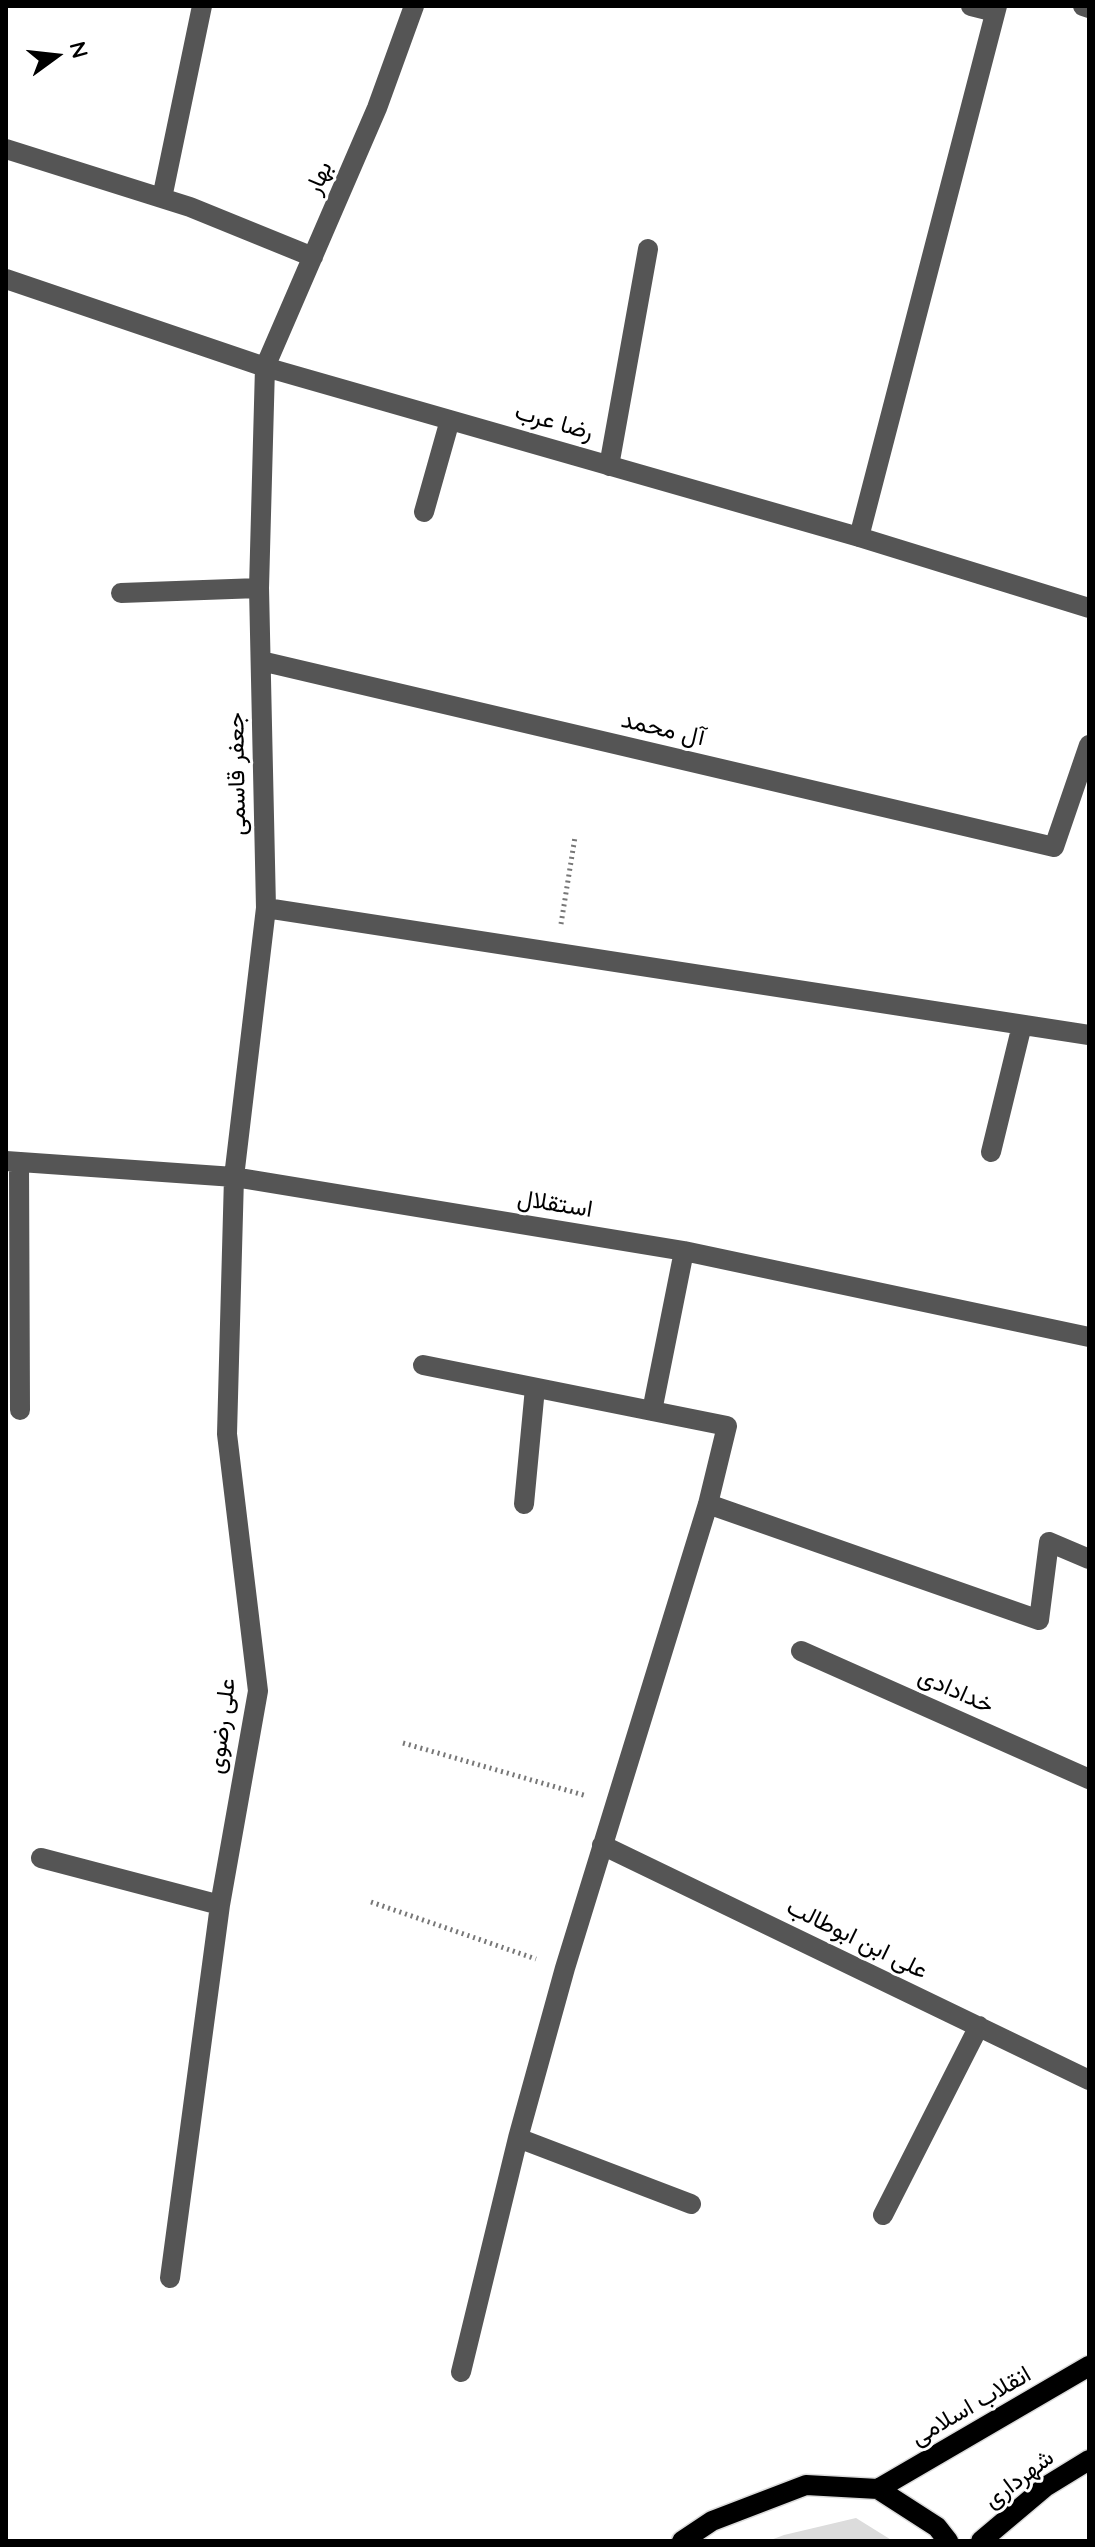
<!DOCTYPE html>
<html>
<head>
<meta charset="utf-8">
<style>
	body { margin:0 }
	#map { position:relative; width:1095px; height:2547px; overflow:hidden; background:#fff; font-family:Quicksand,sans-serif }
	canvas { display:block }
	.frame { position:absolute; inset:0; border:8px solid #000; pointer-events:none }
	.north { position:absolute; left:16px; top:16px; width:80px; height:80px; -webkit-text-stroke:6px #fff; paint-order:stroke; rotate:75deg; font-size:22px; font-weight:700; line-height:32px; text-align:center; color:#000 }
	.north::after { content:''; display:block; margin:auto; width:28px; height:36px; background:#000; clip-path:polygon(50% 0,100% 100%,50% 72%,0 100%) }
</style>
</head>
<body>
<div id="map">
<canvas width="1095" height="2547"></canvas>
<div class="frame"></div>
<div class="north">N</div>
</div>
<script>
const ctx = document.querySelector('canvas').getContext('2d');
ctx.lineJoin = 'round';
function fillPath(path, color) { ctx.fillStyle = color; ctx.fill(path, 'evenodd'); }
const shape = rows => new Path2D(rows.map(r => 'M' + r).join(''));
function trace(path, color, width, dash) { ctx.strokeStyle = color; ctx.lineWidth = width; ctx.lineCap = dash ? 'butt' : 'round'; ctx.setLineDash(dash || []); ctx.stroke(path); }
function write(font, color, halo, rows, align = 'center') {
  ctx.font = font + ' Quicksand,Vazirmatn,sans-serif'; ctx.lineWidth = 6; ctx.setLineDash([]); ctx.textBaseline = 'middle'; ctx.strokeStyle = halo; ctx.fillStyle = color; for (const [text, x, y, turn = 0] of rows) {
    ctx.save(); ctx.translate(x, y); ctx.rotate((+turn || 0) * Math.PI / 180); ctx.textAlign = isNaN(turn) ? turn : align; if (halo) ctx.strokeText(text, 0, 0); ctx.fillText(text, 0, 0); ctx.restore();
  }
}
const green = shape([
	[856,2518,893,2541,768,2541,784,2535]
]);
const path = shape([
	[561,924,575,837],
	[403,1743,587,1796],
	[371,1902,536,1959]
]);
const minor = shape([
	[971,6,995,12],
	[1083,6,1089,8],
	[6,149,190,207,313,257],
	[162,198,202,6],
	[6,279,265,367,859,537,1089,608],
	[609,466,648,249],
	[424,512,450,420],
	[859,537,997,6],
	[121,593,259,588],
	[261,661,1054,847,1089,745],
	[266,908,1089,1035],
	[991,1152,1022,1025],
	[6,1161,234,1177,684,1251,1089,1337],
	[19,1162,20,1410],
	[423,1365,727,1426,708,1504,565,1968,518,2138,461,2372],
	[652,1411,684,1251],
	[524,1504,535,1388],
	[708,1504,1039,1620,1049,1542,1089,1559],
	[801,1651,1089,1779],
	[602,1845,1089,2080],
	[41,1858,220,1905],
	[518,2138,691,2204],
	[883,2215,979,2026],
	[170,2278,220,1905,258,1691,227,1434,234,1177,266,908,259,588,265,367,377,108,414,6]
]);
const major = shape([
	[878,2489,1089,2366],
	[682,2541,712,2521,806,2485,878,2489,937,2527,948,2541],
	[981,2541,1045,2487,1089,2460]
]);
const streetNames = [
	["بهار",319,178,-67],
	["رضا عرب",554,422,16],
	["آل محمد",663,729,13],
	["جعفر قاسمی",237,774,-91],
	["استقلال",555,1204,9],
	["خدادادی",956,1691,24],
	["علی رضوی",222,1726,-83],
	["علی ابن ابوطالب",857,1939,26],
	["انقلاب اسلامی",971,2406,-30],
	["شهرداری",1019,2479,-37]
];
fillPath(green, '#dcdcdc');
trace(major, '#dbdbdb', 23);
trace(path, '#777', 5, [2, 4]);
trace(minor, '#555', 20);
trace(major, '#000', 20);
write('24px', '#000', '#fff', streetNames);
</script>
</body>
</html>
